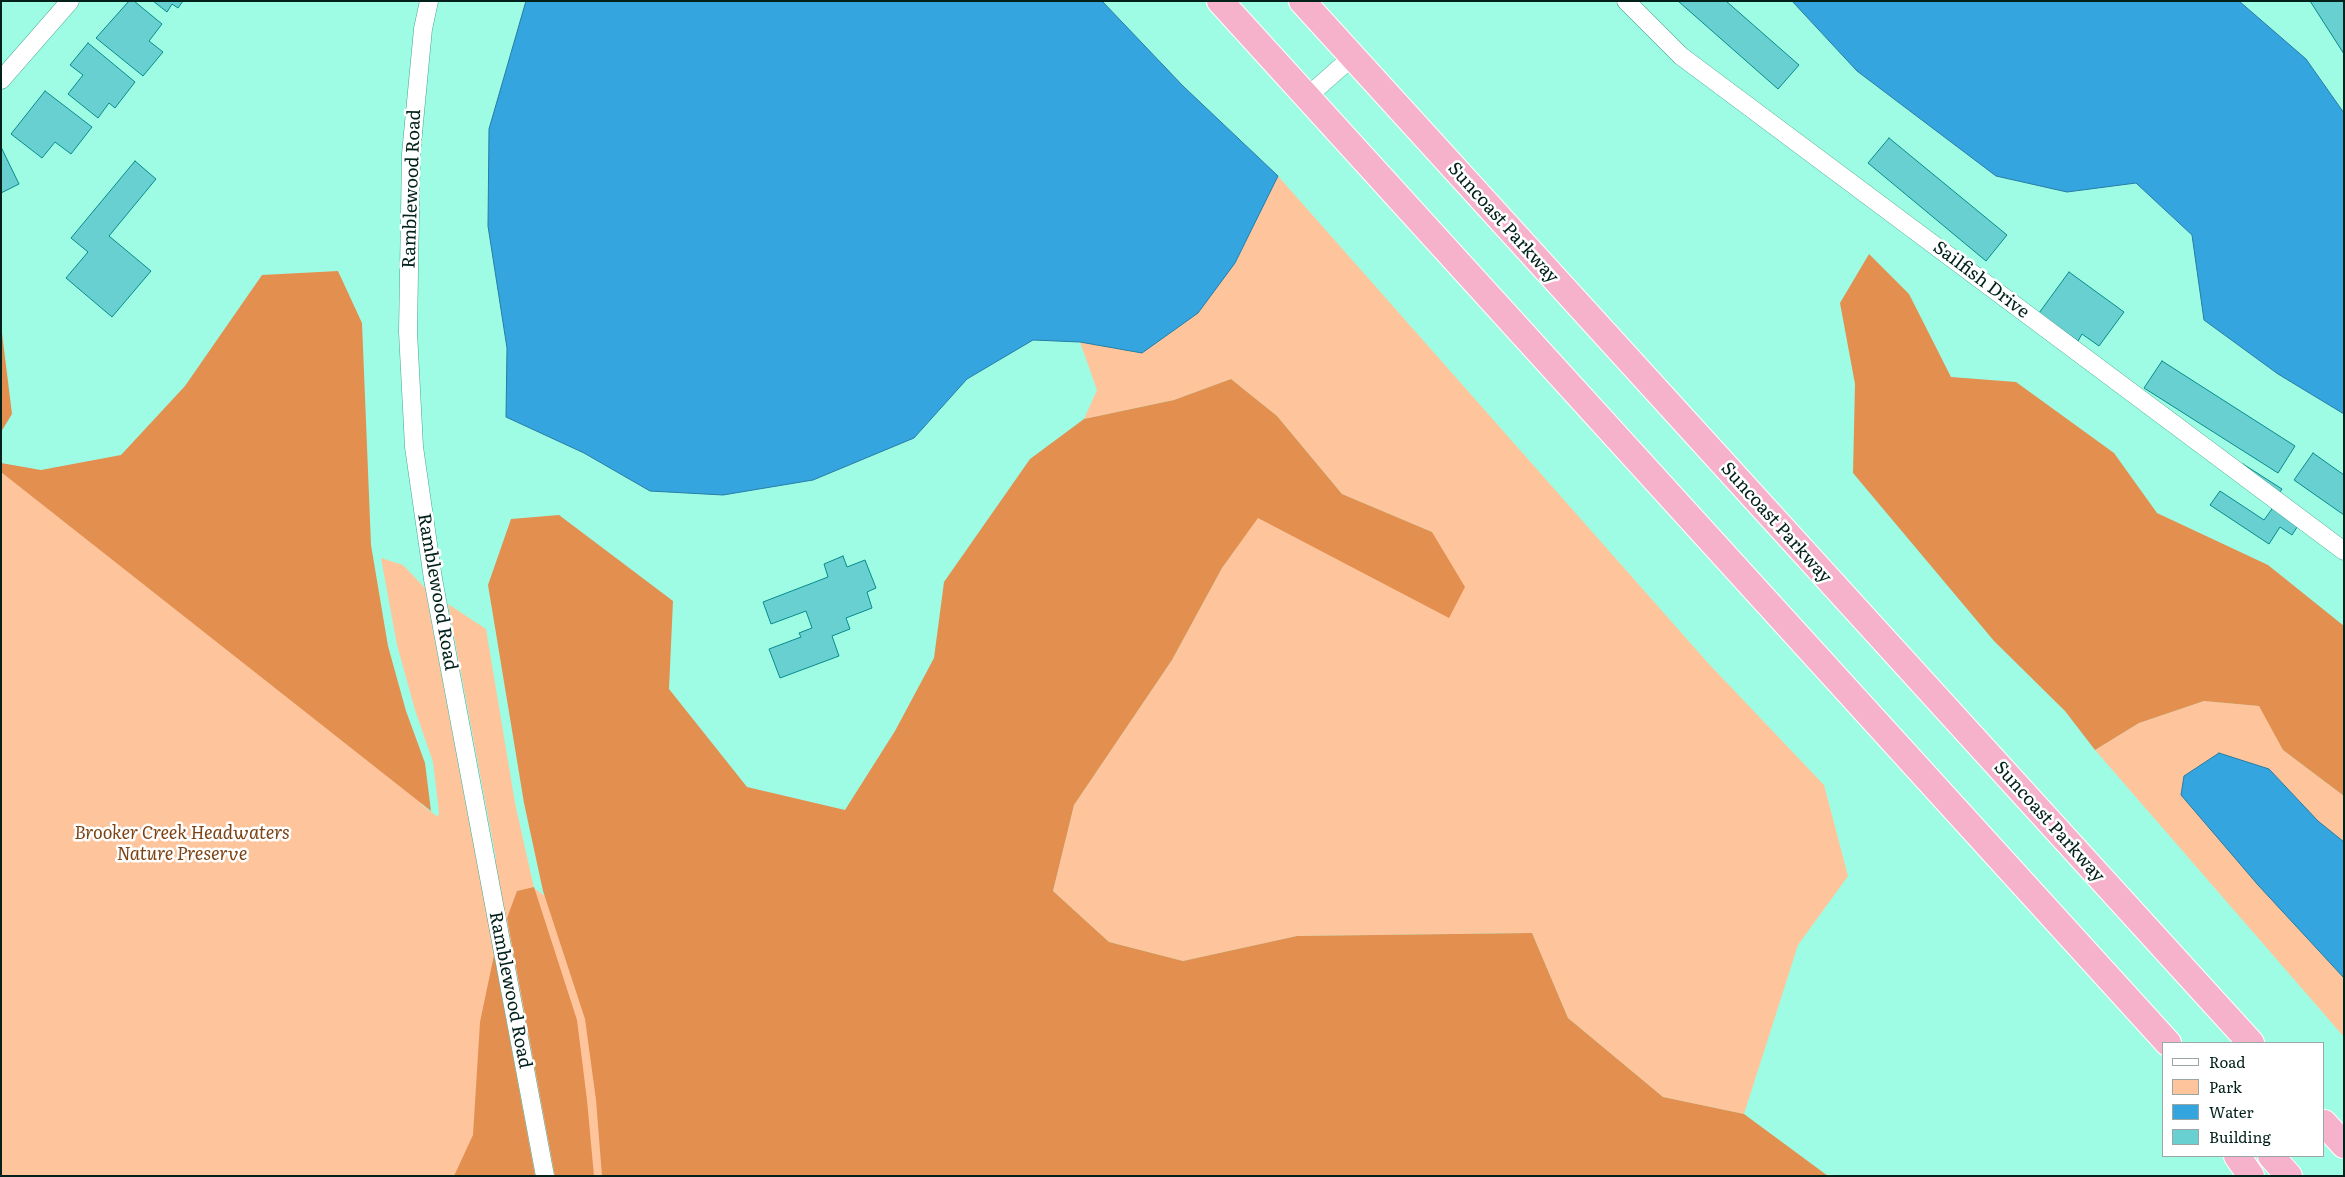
<!DOCTYPE html>
<html>
<head>
<meta charset="utf-8">
<style>
	body { margin:0 }
	#map { position:relative; width:2345px; height:1177px; overflow:hidden; background:#9efce4; font-family:Literata,serif }
	canvas { display:block }
	.frame { position:absolute; inset:0; border:2px solid #02211a; pointer-events:none }
	.legend { position:absolute; left:2162px; top:1042px; width:162px; height:115px; box-sizing:border-box; background:#fff; border:1px solid #9aa6a3; margin:0; padding:6px 9px; list-style:none; font-size:15px; color:#02211a }
	.legend li { display:flex; align-items:center; gap:10px; height:25px }
	.legend b { width:25px; border:1px solid #9aa6a3 }
</style>
</head>
<body>
<div id="map">
<canvas width="2345" height="1177"></canvas>
<div class="frame"></div>
<ul class="legend">
<li><b style="height:6px;background:#fff"></b>Road</li>
<li><b style="height:14px;background:#fec59d"></b>Park</li>
<li><b style="height:14px;background:#35a5df"></b>Water</li>
<li><b style="height:14px;background:#69d0d1"></b>Building</li>
</ul>
</div>
<script>
const ctx = document.querySelector('canvas').getContext('2d');
ctx.lineJoin = 'round';
function fillPath(path, color) { ctx.fillStyle = color; ctx.fill(path, 'evenodd'); }
const shape = rows => new Path2D(rows.map(r => 'M' + r).join(''));
function trace(path, color, width, dash) { ctx.strokeStyle = color; ctx.lineWidth = width; ctx.lineCap = dash ? 'butt' : 'round'; ctx.setLineDash(dash || []); ctx.stroke(path); }
function write(font, color, halo, rows, align = 'center') {
  ctx.font = font + ' Literata,serif'; ctx.lineWidth = 5; ctx.setLineDash([]); ctx.textBaseline = 'middle'; ctx.strokeStyle = halo; ctx.fillStyle = color; for (const [text, x, y, turn = 0] of rows) {
    ctx.save(); ctx.translate(x, y); ctx.rotate((+turn || 0) * Math.PI / 180); ctx.textAlign = isNaN(turn) ? turn : align; if (halo) ctx.strokeText(text, 0, 0); ctx.fillText(text, 0, 0); ctx.restore();
  }
}
const green = shape([
	[1278,176,1708,663,1824,785,1848,876,1798,945,1744,1114,1663,1097,1568,1018,1532,933,1297,936,1183,961,1109,942,1053,891,1074,805,1172,660,1222,568,1258,517,1449,617,1432,532,1342,494,1277,416,1231,379,1174,400,1084,419,1097,390,1080,342,1142,353,1235,263],
	[1,472,387,728,422,805,438,817,439,812,433,762,415,710,397,645,381,558,403,565,425,588,473,843,496,859,448,604,486,629,515,803,534,888,839,1114,1206,1176,1,1176],
	[2204,701,2260,706,2283,750,2344,796,2344,1037,2095,750,2139,723]
]);
const forest = shape([
	[1869,254,1909,294,1951,377,2016,382,2114,453,2157,513,2268,565,2344,626,2344,796,2283,750,2259,706,2204,701,2139,723,2095,750,2065,711,1994,641,1853,473,1855,384,1840,303],
	[338,271,362,323,371,545,388,646,406,711,425,763,431,811,1,472,1,463,41,470,121,455,185,386,262,275],
	[1,325,12,414,1,432],
	[1231,379,1277,416,1342,494,1432,532,1465,587,1449,618,1258,518,1222,568,1172,660,1074,805,1053,891,1109,942,1183,961,1297,936,1532,933,1568,1018,1663,1097,1744,1114,1828,1176,602,1176,596,1100,585,1019,543,891,524,803,488,585,511,519,559,515,673,601,669,689,747,787,845,810,895,731,934,658,944,582,1030,459,1084,419,1174,400],
	[534,887,577,1020,587,1100,594,1176,555,1176,507,918,517,891],
	[494,955,535,1176,454,1176,473,1135,480,1022]
]);
const water = shape([
	[526,1,1102,1,1183,86,1278,176,1235,263,1198,313,1142,353,1080,342,1033,340,967,379,914,438,813,480,723,495,650,491,584,453,506,417,507,348,488,226,489,129,526,1],
	[1792,1,2239,1,2306,59,2344,113,2344,414,2278,374,2204,320,2192,235,2136,183,2067,192,1996,176,1857,71,1792,1],
	[2219,753,2269,769,2318,821,2344,842,2344,978,2258,885,2181,795,2184,776,2219,753]
]);
const building = shape([
	[129,1,134,1,162,24,149,41,163,52,143,76,96,38,129,1],
	[153,1,183,1,178,8,172,4,167,12,153,1],
	[1678,1,1726,1,1799,65,1778,89,1678,1],
	[2310,1,2344,1,2344,54,2310,1],
	[88,43,135,82,115,108,109,103,98,118,68,94,83,75,70,65,88,43],
	[45,91,92,127,71,154,55,142,42,158,11,134,45,91],
	[1889,138,2007,235,1986,261,1868,163,1889,138],
	[1,147,19,184,1,193,1,147],
	[135,161,156,179,109,236,151,271,112,317,66,278,88,252,71,238,135,161],
	[2069,272,2124,312,2099,346,2082,334,2078,341,2039,313,2069,272],
	[2162,361,2295,446,2278,473,2144,388,2162,361],
	[2313,453,2344,475,2344,515,2294,480,2313,453],
	[2243,464,2282,489,2273,502,2301,521,2292,535,2280,527,2269,544,2210,505,2220,491,2264,520,2274,506,2233,478,2243,464],
	[843,556,847,567,865,560,876,588,867,592,872,608,846,618,850,629,832,636,839,656,780,678,769,649,801,637,799,633,812,628,806,611,771,624,763,602,828,577,824,564,843,556]
]);
const minor = shape([
	[429,1,423,29,411,154,408,332,414,447,433,579,545,1176],
	[1626,1,1681,56,2344,551],
	[1,80,70,1],
	[1307,97,1352,57]
]);
const highway = shape([
	[1220,1,2168,1043],
	[1302,1,2251,1043],
	[2324,1123,2344,1145],
	[2237,1156,2251,1176],
	[2271,1156,2289,1176]
]);
const streetNames = [
	["Ramblewood Road",412,189,-88],
	["Suncoast Parkway",1503,223,48],
	["Sailfish Drive",1981,280,37],
	["Suncoast Parkway",1776,523,48],
	["Ramblewood Road",437,592,80],
	["Suncoast Parkway",2049,822,48],
	["Ramblewood Road",510,990,79]
];
const parkNames = [
	["Brooker Creek Headwaters",182,834],
	["Nature Preserve",182,855]
];
fillPath(green, '#fec59d');
fillPath(forest, '#e38f50');
fillPath(water, '#35a5df');
trace(water, '#267da4', 1);
fillPath(building, '#69d0d1');
trace(building, '#078a8b', 1);
trace(minor, '#45a590', 19);
trace(highway, '#fff', 28);
trace(minor, '#fff', 18);
trace(highway, '#f6b2ca', 26);
write('18px', '#02211a', '#fff', streetNames);
write('italic 18px', '#7c4416', '#fff', parkNames);
</script>
</body>
</html>
